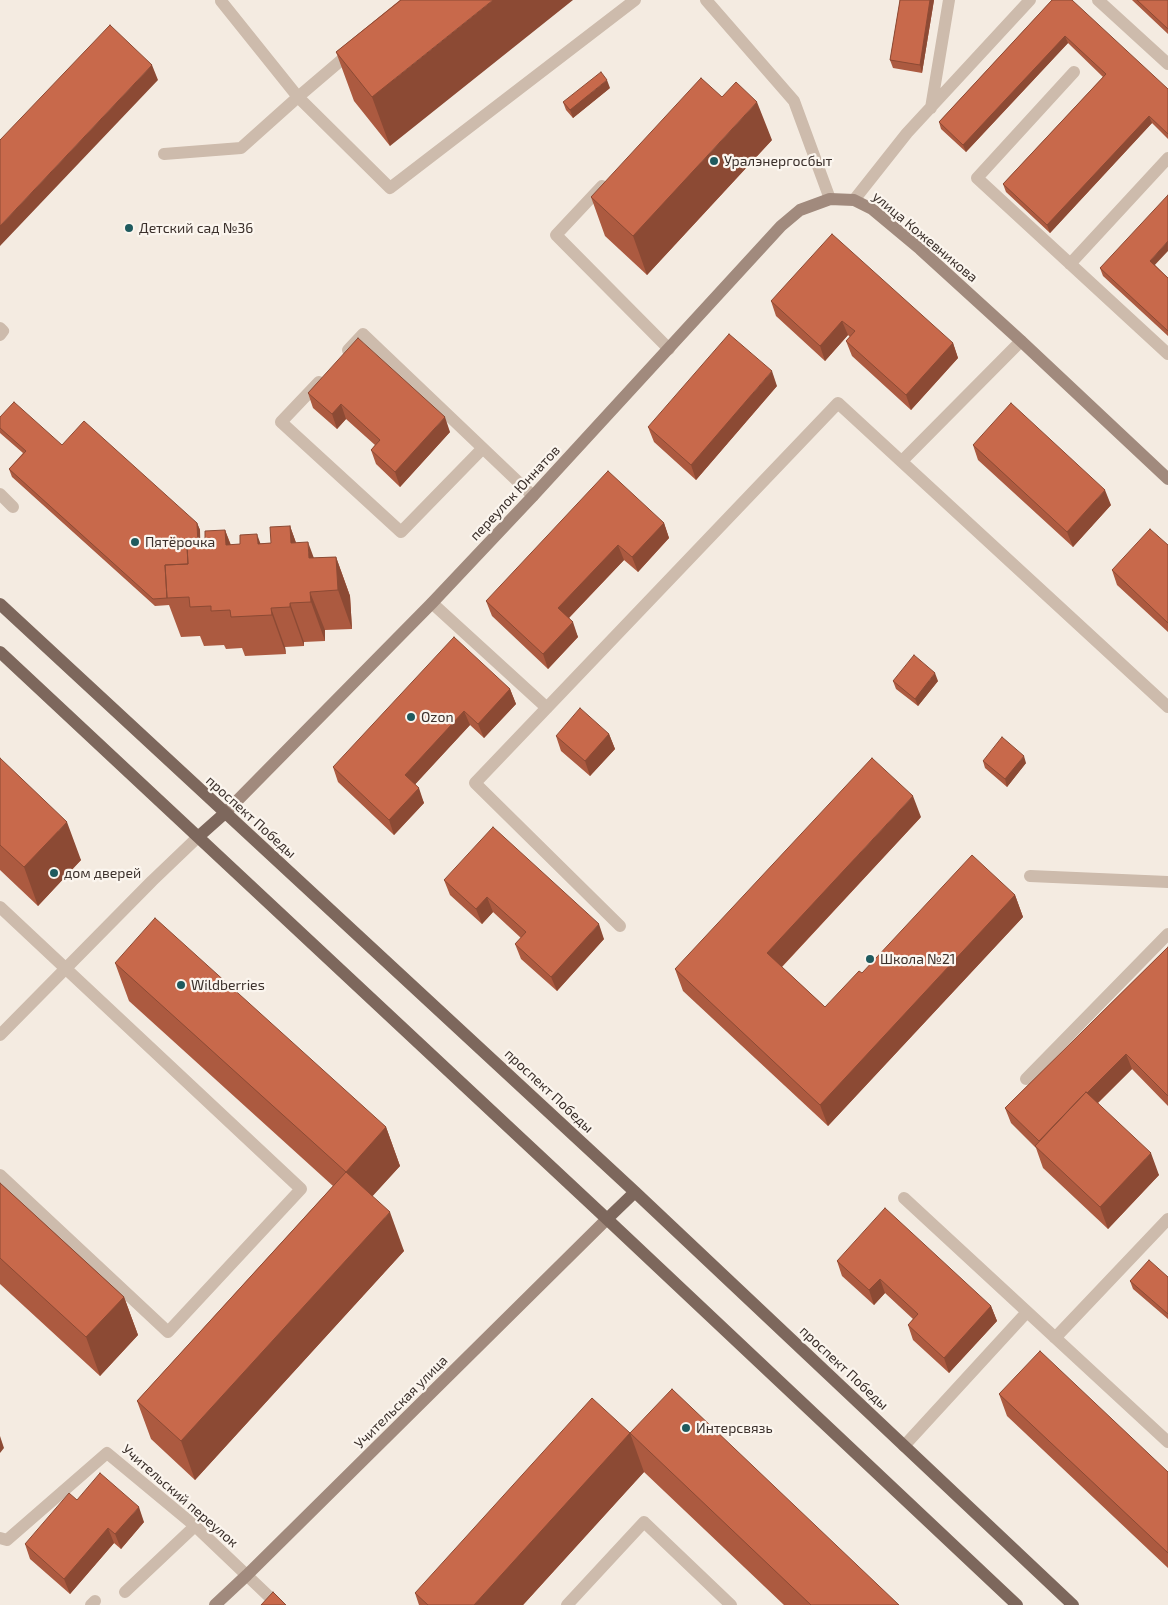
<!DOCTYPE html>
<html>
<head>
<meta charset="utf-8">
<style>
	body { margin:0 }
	canvas { display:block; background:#f4ebe1 }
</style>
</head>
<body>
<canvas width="1168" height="1605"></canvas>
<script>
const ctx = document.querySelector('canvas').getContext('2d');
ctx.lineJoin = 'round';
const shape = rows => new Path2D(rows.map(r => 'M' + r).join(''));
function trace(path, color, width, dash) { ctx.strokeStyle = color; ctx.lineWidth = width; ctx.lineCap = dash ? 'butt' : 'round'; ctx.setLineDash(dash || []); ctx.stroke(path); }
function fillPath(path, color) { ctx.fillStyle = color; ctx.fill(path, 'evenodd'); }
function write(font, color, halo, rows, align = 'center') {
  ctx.font = font + ' "Exo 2",sans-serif'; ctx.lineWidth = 4.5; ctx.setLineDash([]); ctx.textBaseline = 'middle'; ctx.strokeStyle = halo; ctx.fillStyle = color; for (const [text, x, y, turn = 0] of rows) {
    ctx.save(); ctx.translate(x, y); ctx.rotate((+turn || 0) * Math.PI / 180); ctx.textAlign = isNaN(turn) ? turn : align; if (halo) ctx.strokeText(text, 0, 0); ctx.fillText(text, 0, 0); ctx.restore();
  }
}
const lane = shape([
	[1098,0,1168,64],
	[352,51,298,97,390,188,635,0],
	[1074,72,977,178,1168,354],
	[931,108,949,0],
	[164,154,241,148,298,97,221,1],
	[602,186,556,235,669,349],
	[854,200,907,133,1030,0],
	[1070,264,1168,158],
	[0,328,3,331,0,335],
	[348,350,363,334,533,496],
	[319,382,281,422,401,532,482,449],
	[902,461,1021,341],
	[0,494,13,507],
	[432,603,547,708],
	[1030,876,1168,882],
	[0,907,301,1189,168,1332,0,1175],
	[620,926,475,783,838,403,1168,707],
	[0,1035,152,881,198,837],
	[1026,1079,1168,934],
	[904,1198,1168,1442],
	[1055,1338,1168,1219],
	[904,1446,1027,1312],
	[125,1592,195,1526],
	[91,1605,95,1601],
	[567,1605,644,1522,731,1605]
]);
const street = shape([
	[706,0,794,101,830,199],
	[0,1538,7,1540,107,1453,195,1526,278,1605]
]);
const secondary = shape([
	[225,813,432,603,533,496,781,226,800,210,830,199,854,200,872,209,920,249,1021,341,1168,479],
	[215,1605,247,1575,607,1219]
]);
const primary = shape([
	[0,604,635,1192,1073,1605],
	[0,652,607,1219,1017,1605],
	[198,837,225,813],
	[607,1219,635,1192]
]);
const wall = shape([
	[400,0,390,146,354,101,336,52],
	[900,0,934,0,922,73,893,68,890,60],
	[1052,0,1168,89,1168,139,1152,123,1050,233,1006,192,1003,184,1103,77,1068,43,966,152,941,129,939,122],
	[1132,0,1168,0,1168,34],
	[610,88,573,118,566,110,563,102],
	[772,140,647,275,605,236,591,197],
	[1155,265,1168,278,1168,336,1103,276,1100,268],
	[771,301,953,343,958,358,911,410,852,356,846,341,850,337,848,335,825,361,776,316],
	[777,386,696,480,654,442,648,427],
	[308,393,450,432,400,487,376,464,371,450,375,445,346,419,337,429,313,408],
	[0,417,62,445,197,523,200,530,200,546,205,546,225,530,231,545,271,543,290,526,296,543,314,558,336,557,350,596,352,629,325,630,325,641,304,642,304,646,285,647,286,654,245,656,242,648,226,649,224,645,204,646,200,636,181,637,169,605,155,606,12,477,9,469,23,453,0,433],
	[973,445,1111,505,1073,547,978,460],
	[664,523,669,538,638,572,624,560,569,618,578,637,548,669,492,616,486,601],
	[1168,545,1168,632,1117,585,1112,570],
	[893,681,938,681,918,706,896,689],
	[510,689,516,704,484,738,470,725,415,784,424,803,394,835,338,782,333,767],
	[609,734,615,749,590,776,561,751,556,736],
	[0,758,81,860,38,906,0,870],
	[983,761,1026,763,1007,787,985,768],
	[921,817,782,967,825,1007,862,973,1015,895,1023,917,828,1126,683,991,675,969],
	[444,880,604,939,557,991,521,959,515,944,521,938,493,912,482,924,450,895],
	[1168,947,1168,1106,1132,1069,1098,1103,1159,1175,1108,1229,1043,1168,1036,1148,1011,1123,1005,1108],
	[115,963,386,1127,400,1166,372,1196,404,1251,195,1480,151,1439,137,1401,333,1186,129,1001],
	[0,1183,124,1297,138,1335,100,1376,0,1284],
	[837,1261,991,1306,997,1321,949,1373,913,1340,908,1325,913,1319,885,1293,874,1305,842,1276],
	[1168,1277,1168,1319,1133,1289,1130,1281],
	[999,1394,1168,1472,1168,1568,1007,1416],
	[630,1433,899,1605,784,1605,644,1472,523,1605,419,1605,415,1593],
	[77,1500,144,1522,121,1549,114,1543,70,1594,30,1559,25,1544]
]);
const shadedWall = shape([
	[493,0,573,0,390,146,372,97],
	[930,0,934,0,922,73,920,65],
	[1065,36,1068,43,966,152,963,145],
	[152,65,158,80,0,246,0,226],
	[607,80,610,88,573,118,570,110],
	[757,102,772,140,647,275,633,236],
	[1149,116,1152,123,1050,233,1047,225],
	[1168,241,1168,251,1152,268,1150,261],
	[842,321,848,335,825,361,820,346],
	[953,343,958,358,911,410,906,395],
	[772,371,777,386,696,480,691,465],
	[341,404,346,419,337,429,332,414],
	[445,417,450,432,400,487,395,472],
	[1105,490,1111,505,1073,547,1067,532],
	[197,523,200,530,202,603,199,595],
	[664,523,669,538,638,572,632,557],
	[290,526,304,565,291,543],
	[225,530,239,568,226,545],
	[257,534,271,573,258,544],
	[308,542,322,580,309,558],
	[618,545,624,560,564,623,558,608],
	[336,557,350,596,352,629,338,590],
	[310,592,325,630,325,641,311,602],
	[290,603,304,642,304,646,290,607],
	[271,608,285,647,286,654,272,615],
	[573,622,578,637,548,669,543,654],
	[935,673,938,681,918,706,915,699],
	[510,689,516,704,484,738,478,724],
	[464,711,470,725,410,790,405,775],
	[609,734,615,749,590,776,585,761],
	[1024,756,1026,763,1007,787,1005,779],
	[419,788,424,803,394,835,389,820],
	[913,796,921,817,774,975,767,953],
	[67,822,81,860,38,906,24,867],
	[1015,895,1023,917,828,1126,820,1105],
	[487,897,493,912,482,924,476,909],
	[599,924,604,939,557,991,551,977],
	[1126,1054,1132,1069,1045,1155,1043,1154,1039,1141],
	[386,1127,400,1166,360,1210,346,1172],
	[1151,1153,1159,1175,1108,1229,1100,1207],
	[390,1212,404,1251,195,1480,181,1441],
	[880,1279,885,1293,874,1305,869,1290],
	[124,1297,138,1335,100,1376,86,1337],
	[991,1306,997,1321,949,1373,944,1358],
	[630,1433,644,1472,523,1605,474,1605],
	[0,1436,4,1448,0,1453],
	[139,1507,144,1522,121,1549,115,1534],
	[108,1528,114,1543,70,1594,64,1579]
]);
const building = shape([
	[401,0,493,0,372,97,336,52,401,0],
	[900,0,930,0,920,65,890,60,900,0],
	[1052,0,1072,0,1168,89,1168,134,1149,116,1047,225,1003,184,1106,74,1065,36,963,145,939,122,1052,0],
	[1137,0,1168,0,1168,29,1137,0],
	[110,25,152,65,0,226,0,140,110,25],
	[601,72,607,80,570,110,563,102,601,72],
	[701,78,722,97,736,82,757,102,633,236,591,197,701,78],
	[1168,195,1168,241,1150,261,1168,278,1168,331,1100,268,1168,195],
	[832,234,953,343,906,395,846,341,855,331,842,321,820,346,771,301,832,234],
	[729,334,772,371,691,465,648,427,729,334],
	[358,338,445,417,395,472,371,450,380,440,341,404,332,414,308,393,358,338],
	[14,402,62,445,84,421,197,523,198,546,187,546,188,564,165,565,167,598,153,599,9,469,26,451,0,428,0,417,14,402],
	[1011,403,1105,490,1067,532,973,445,1011,403],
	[608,471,664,523,632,557,618,545,558,608,573,622,543,654,486,601,608,471],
	[290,526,291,543,308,542,309,558,336,557,338,590,310,592,311,602,290,603,290,607,271,608,272,615,231,617,230,610,211,611,211,606,190,607,189,597,167,598,165,565,188,564,187,546,205,546,205,531,225,530,226,545,240,544,240,535,257,534,258,544,271,543,270,527,290,526],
	[1150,529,1168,545,1168,623,1112,570,1150,529],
	[454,637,510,689,478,724,464,711,405,775,419,788,389,820,333,767,454,637],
	[914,655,935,673,915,699,893,681,914,655],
	[580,708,609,734,585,761,556,736,580,708],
	[1002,737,1024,756,1005,779,983,761,1002,737],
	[0,758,67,822,24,867,0,845,0,758],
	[872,758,913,796,767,953,825,1007,859,971,862,973,972,855,1015,895,820,1105,675,969,872,758],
	[493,827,599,924,551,977,515,944,526,932,487,897,476,909,444,880,493,827],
	[155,918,386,1127,346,1172,390,1212,181,1441,137,1401,346,1172,115,963,155,918],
	[1168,947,1168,1096,1126,1054,1087,1093,1086,1092,1039,1141,1005,1108,1168,947],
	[1086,1092,1151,1153,1100,1207,1035,1146,1086,1092],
	[0,1183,124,1297,86,1337,0,1258,0,1183],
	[885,1208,991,1306,944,1358,908,1325,918,1314,880,1279,869,1290,837,1261,885,1208],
	[1149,1260,1168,1277,1168,1314,1130,1281,1149,1260],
	[1040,1351,1168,1472,1168,1553,999,1394,1040,1351],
	[672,1389,899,1605,811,1605,630,1433,474,1605,428,1605,415,1593,592,1398,630,1433,672,1389],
	[100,1473,139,1507,115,1534,108,1528,64,1579,25,1544,69,1493,77,1500,100,1473],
	[273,1592,286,1605,261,1605,273,1592]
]);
const markers = [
	[714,161,5,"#1f5a5e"],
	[129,228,5,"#1f5a5e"],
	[135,542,5,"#1f5a5e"],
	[411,717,5,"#1f5a5e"],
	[54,873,5,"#1f5a5e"],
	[870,959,5,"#1f5a5e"],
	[181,985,5,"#1f5a5e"],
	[686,1428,5,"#1f5a5e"]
];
const poiNames = [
	["Уралэнергосбыт",724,161],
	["Детский сад №36",139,228],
	["Пятёрочка",145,542],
	["Ozon",421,717],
	["дом дверей",64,873],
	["Школа №21",880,959],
	["Wildberries",191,985],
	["Интерсвязь",696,1428]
];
const streetNames = [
	["улица Кожевникова",925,237,40],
	["переулок Юннатов",515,493,-47],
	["проспект Победы",251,817,42],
	["проспект Победы",549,1091,43],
	["проспект Победы",844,1368,43],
	["Учительская улица",401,1402,-45],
	["Учительский переулок",180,1496,41]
];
trace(lane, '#cdbbac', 12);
trace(street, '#cdbbac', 12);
trace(secondary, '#a18a7d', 12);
trace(primary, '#7d675c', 12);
fillPath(wall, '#ac5a40');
fillPath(shadedWall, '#8c4a34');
fillPath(building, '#c8694b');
trace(building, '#8c4a34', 1);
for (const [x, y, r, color] of markers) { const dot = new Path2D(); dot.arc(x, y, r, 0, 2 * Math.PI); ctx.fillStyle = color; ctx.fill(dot); trace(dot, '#fbf5ee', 2); }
write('14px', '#3b302b', '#fbf5ee', poiNames, 'left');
write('14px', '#3b302b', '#fbf5ee', streetNames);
</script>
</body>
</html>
